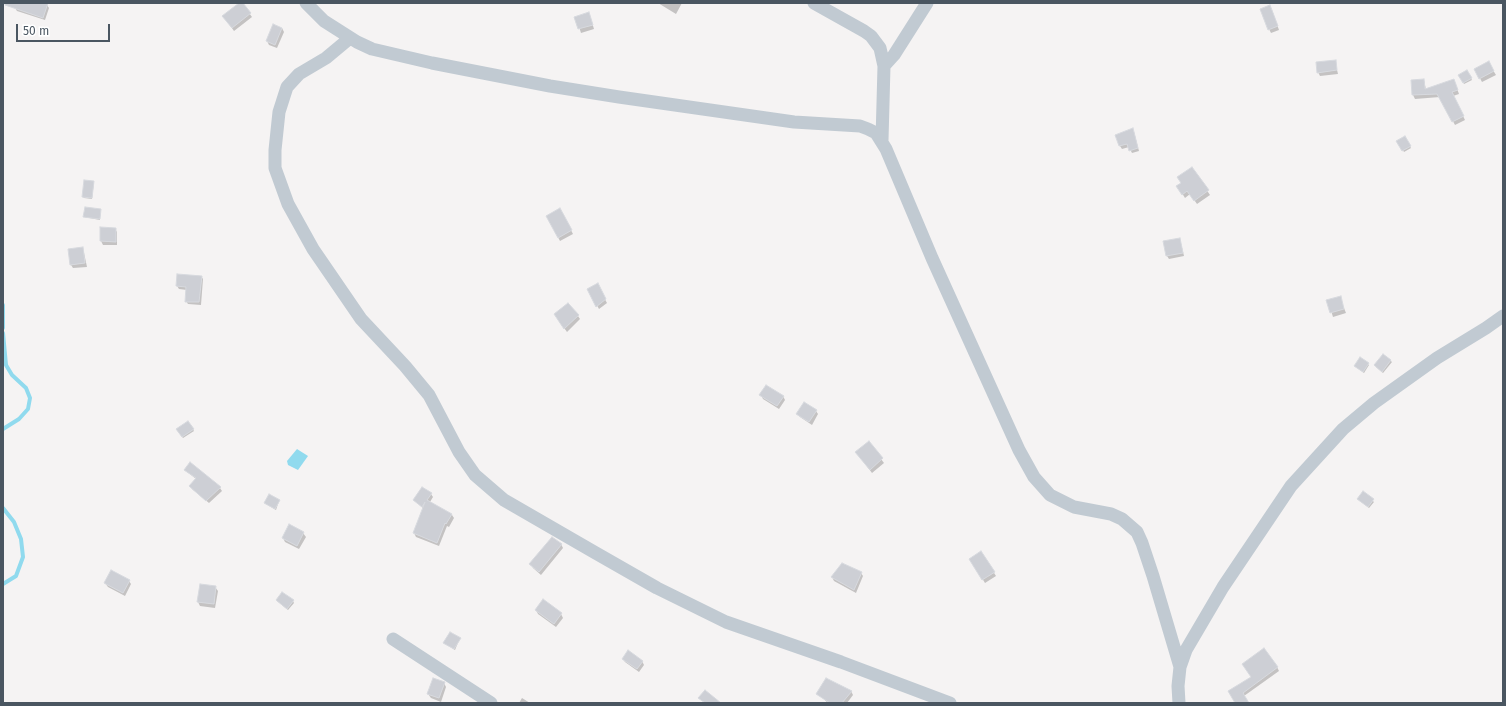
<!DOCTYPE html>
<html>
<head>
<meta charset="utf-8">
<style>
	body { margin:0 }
	#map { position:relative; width:1506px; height:706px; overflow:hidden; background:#f5f3f3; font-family:"Fira Sans",sans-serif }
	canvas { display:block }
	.frame { position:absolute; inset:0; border:4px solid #4a5661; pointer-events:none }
	.scale { position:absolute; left:16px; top:24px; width:94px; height:18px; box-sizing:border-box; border:2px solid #4a5661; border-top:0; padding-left:5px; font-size:12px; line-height:14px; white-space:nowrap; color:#4a5661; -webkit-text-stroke:3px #fff; paint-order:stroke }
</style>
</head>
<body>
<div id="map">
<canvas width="1506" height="706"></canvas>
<div class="frame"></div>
<div class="scale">50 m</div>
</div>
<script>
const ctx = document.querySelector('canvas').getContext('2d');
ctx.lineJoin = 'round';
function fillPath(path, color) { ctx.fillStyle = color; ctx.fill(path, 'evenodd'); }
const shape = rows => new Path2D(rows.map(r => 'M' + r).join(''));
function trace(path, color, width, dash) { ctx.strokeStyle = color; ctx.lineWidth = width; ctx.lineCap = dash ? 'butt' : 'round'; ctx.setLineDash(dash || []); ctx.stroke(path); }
const water = shape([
	[297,449,308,456,298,470,288,465,287,461]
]);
const shadow = shape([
	[16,3,40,3,47,5,49,8,45,20,17,11,15,8],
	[242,3,252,17,234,31,226,20],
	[658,3,682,3,676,14],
	[1272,10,1279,30,1271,33,1269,29],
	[589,13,594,29,581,33,576,17],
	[282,28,284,32,277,48,269,45,267,41],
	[1335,61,1338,74,1320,76,1318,72],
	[1488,62,1496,75,1482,82,1475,69],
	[1467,71,1472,80,1464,84,1460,75],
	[1424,80,1426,90,1455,83,1459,94,1453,96,1465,120,1455,125,1440,97,1415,99,1413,95,1412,81],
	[1134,132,1139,151,1132,153,1129,147,1122,149,1120,146],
	[1404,137,1411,148,1404,152,1398,141],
	[1192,168,1210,195,1197,204,1190,194,1185,198,1180,190],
	[94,182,92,199,84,198,83,197],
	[560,209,573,234,560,241,547,216],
	[100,210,100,220,84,217],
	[101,228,115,229,117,232,117,245,103,245,101,241],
	[1180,239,1184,256,1169,259,1167,256],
	[83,248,87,267,73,268,71,265],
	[178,275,201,276,203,279,201,305,188,304,186,301,187,290,179,289,177,286],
	[597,285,607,303,599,309,588,289],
	[1340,298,1346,313,1333,317,1328,301],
	[578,316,580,319,567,332,557,318],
	[1384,355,1392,362,1383,373,1376,367],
	[1360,358,1369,365,1364,373,1355,366],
	[761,395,783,396,785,400,779,409,763,399],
	[816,411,818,414,812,425,800,417,798,414],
	[188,422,194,431,183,438,177,430],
	[869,443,884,463,872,473,859,456],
	[185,470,220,488,222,491,209,503,192,489,191,486,196,479],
	[1363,492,1374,502,1369,508,1358,499],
	[431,494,433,497,430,502,452,515,454,518,449,527,447,526,439,546,416,537,414,533,424,509,414,500],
	[279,501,276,510,266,504],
	[303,533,306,537,299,549,285,542,283,538],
	[561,544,563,548,541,575,533,568,531,564],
	[981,552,996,576,985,583,970,559],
	[842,564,861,573,863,576,856,593,834,581,832,577],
	[129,581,131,584,125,596,108,587,105,583],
	[200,585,215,587,218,591,215,608,200,606,198,602],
	[277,601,293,601,294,603,288,610],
	[536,610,561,614,563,618,556,627,538,614],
	[460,638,455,650,444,643],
	[623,659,642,661,644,665,639,672,625,662],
	[1277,667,1279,671,1244,696,1248,703,1236,703,1229,691],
	[444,683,446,687,441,702,431,698,428,694],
	[851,691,853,695,847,703,828,703,818,694],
	[522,698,530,703,519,703]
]);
const stream = shape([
	[3,305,3,328],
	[3,333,6,365,12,375,26,388,30,398,28,409,19,419,3,429],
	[3,508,14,522,21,539,23,557,16,576,3,584]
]);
const building = shape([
	[5,3,48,3,43,18,5,5,5,3],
	[239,3,243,3,251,13,232,28,222,16,239,3],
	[1270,5,1278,26,1268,30,1260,9,1270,5],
	[589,12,593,25,578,29,574,17,589,12],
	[273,24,282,28,275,45,266,41,273,24],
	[1336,60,1337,70,1317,73,1316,62,1336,60],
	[1489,61,1494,71,1479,79,1474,69,1489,61],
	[1467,70,1472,78,1463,83,1458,75,1467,70],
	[1424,79,1425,89,1454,79,1458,90,1452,92,1464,116,1452,122,1437,94,1412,95,1411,80,1424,79],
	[1133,128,1138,148,1129,151,1127,144,1119,146,1115,135,1133,128],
	[1405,136,1411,146,1402,151,1396,141,1405,136],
	[1192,167,1209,190,1194,201,1187,191,1182,195,1176,186,1181,183,1177,177,1192,167],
	[84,180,94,181,92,198,82,197,84,180],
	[85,207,101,209,100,219,83,217,85,207],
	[560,208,572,230,558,238,546,216,560,208],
	[100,227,116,228,116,242,100,241,100,227],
	[1180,238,1183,253,1166,256,1163,241,1180,238],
	[83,247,85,263,70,265,68,249,83,247],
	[177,274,202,276,199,302,185,302,186,287,176,286,177,274],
	[598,283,606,299,596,307,587,289,598,283],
	[1341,296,1344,309,1330,313,1326,300,1341,296],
	[568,303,579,315,564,329,554,314,568,303],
	[1383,354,1391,360,1382,372,1374,365,1383,354],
	[1360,357,1369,363,1363,372,1354,366,1360,357],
	[766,385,784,396,777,406,759,395,766,385],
	[804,402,817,410,809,422,796,414,804,402],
	[188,421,194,429,182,437,176,429,188,421],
	[869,441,883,458,870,470,855,452,869,441],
	[190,462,221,487,206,501,189,486,196,478,184,470,190,462],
	[422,487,432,493,427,500,452,514,446,524,445,523,437,543,413,533,425,502,422,507,413,500,422,487],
	[1363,491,1374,499,1368,507,1357,499,1363,491],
	[269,494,280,500,275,509,264,503,269,494],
	[289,524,304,532,297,546,282,538,289,524],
	[552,537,562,544,539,572,529,564,552,537],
	[981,551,995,572,982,580,969,559,981,551],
	[842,563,862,572,854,590,831,577,842,563],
	[111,570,130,580,123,593,104,583,111,570],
	[200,584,216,586,214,604,197,602,200,584],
	[282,592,294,600,287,609,276,600,282,592],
	[543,599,562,613,554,624,535,610,543,599],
	[450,632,461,638,454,649,443,643,450,632],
	[1264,648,1278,667,1243,693,1249,703,1235,703,1228,691,1251,677,1242,664,1264,648],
	[628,650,643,661,637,669,622,659,628,650],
	[433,678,445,682,439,698,427,694,433,678],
	[826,678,852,691,842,703,830,703,816,694,826,678],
	[705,690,721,703,705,703,698,698,705,690]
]);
const street = shape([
	[306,3,324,21,357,42,372,49,432,63,550,86,619,97,794,122,860,126,868,129,876,133,886,149,932,258,1019,450,1034,477,1050,495,1074,507,1111,514,1122,519,1137,532,1142,543,1153,576,1180,667],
	[814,3,864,31,871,36,880,48,884,66,882,140],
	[350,38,326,58,299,74,287,87,279,112,275,150,275,168,288,204,313,249,361,319,405,366,429,395,459,452,475,475,504,500,594,552,657,588,726,622,841,662,950,703],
	[884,66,894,55,927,3],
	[393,639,491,703],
	[1179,703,1178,686,1180,667,1186,650,1223,587,1291,486,1343,429,1374,403,1437,358,1486,328,1503,316]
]);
fillPath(water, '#90daee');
fillPath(shadow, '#0003');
trace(stream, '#90daee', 4);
fillPath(building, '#cdcfd5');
trace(building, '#d7d9de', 1);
trace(street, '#c1cad2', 13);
</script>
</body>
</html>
